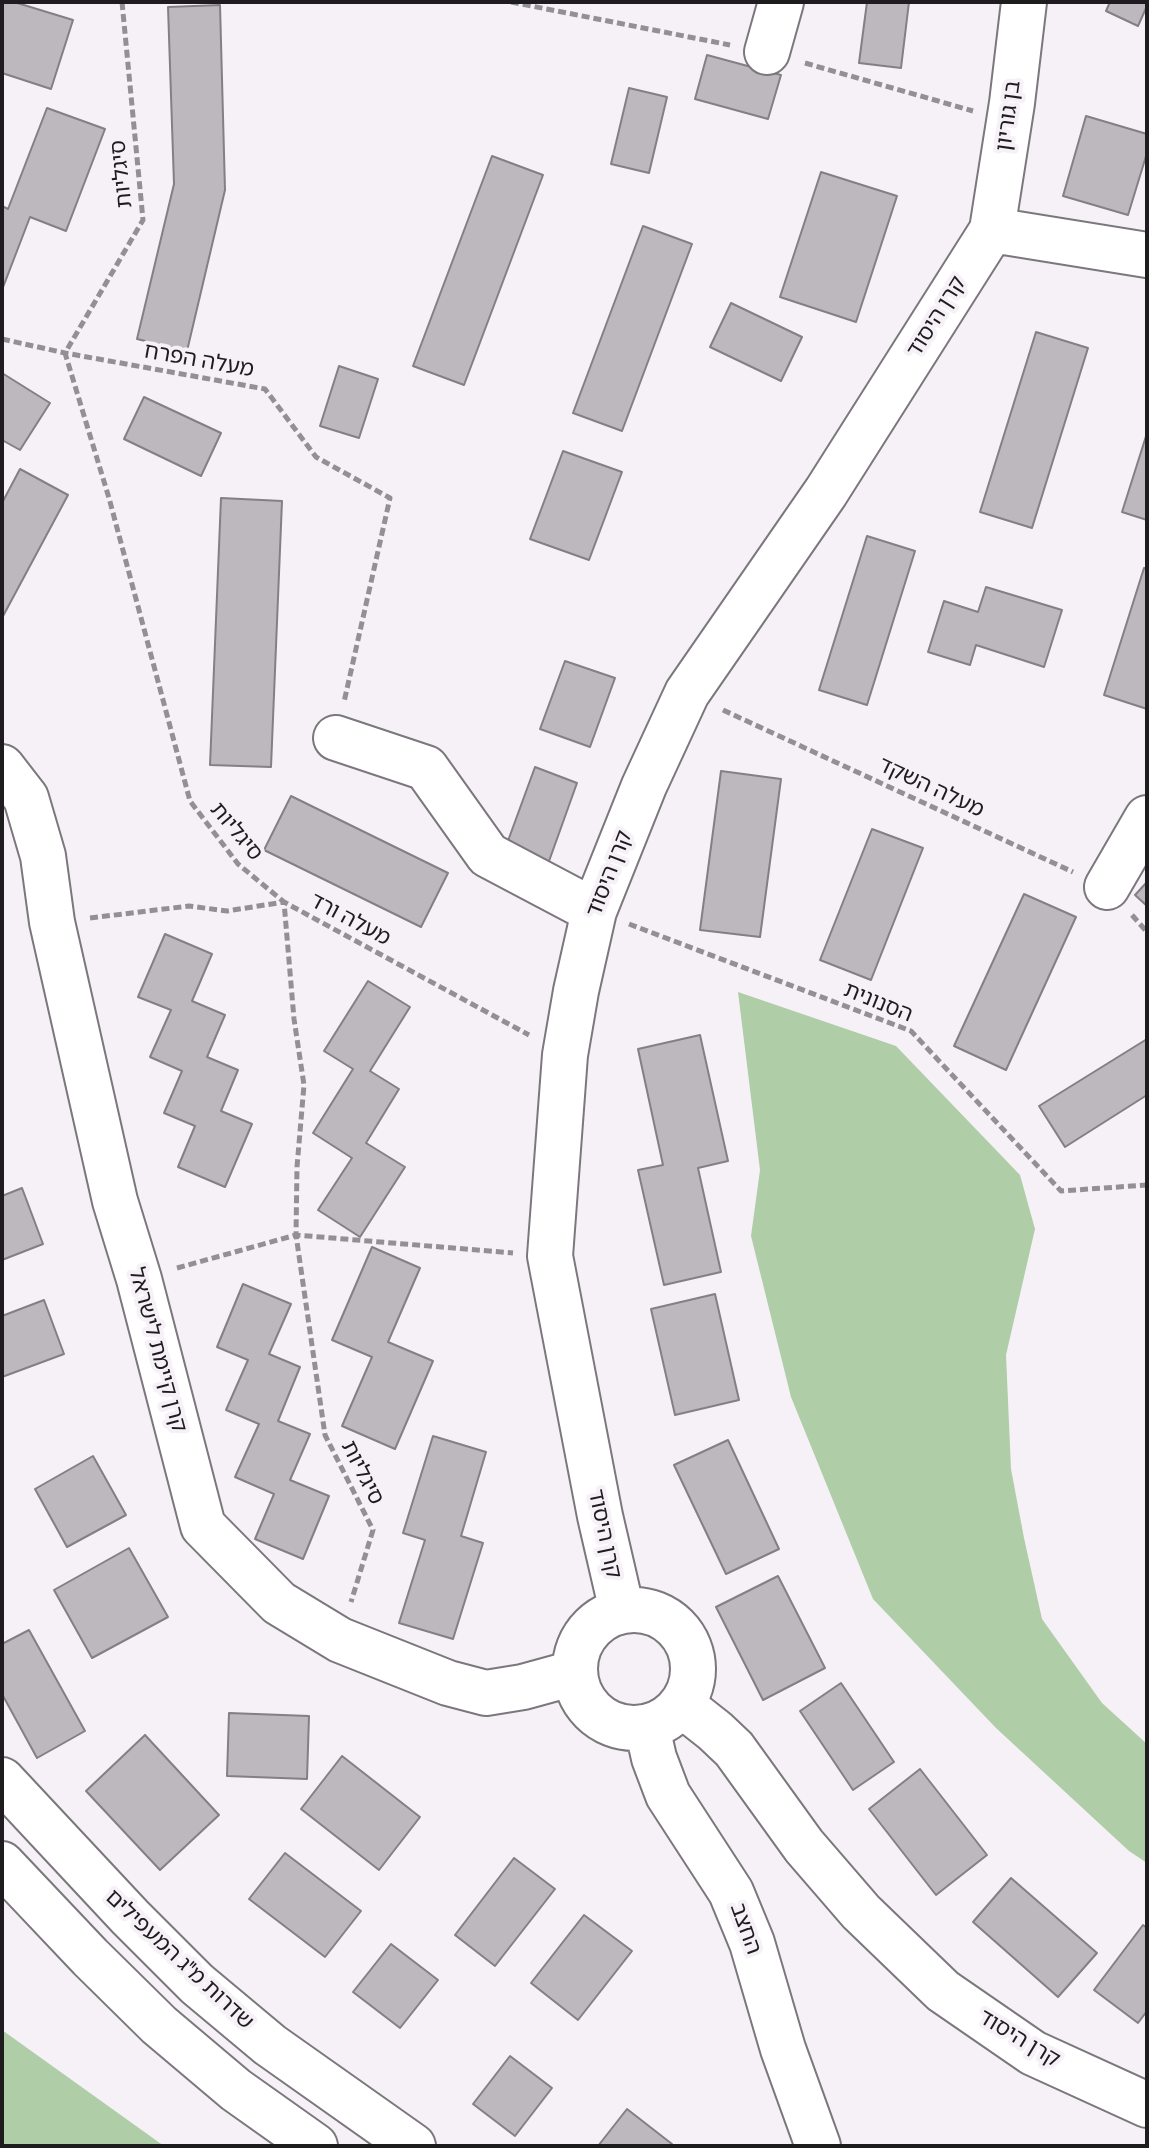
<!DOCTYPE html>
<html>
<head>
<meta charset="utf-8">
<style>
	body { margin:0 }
	#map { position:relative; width:1149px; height:2148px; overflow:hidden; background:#f5f1f7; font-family:"Archivo Narrow",sans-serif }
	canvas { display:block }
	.frame { position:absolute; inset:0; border:4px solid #1e1c1e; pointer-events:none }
</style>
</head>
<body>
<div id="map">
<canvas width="1149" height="2148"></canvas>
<div class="frame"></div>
</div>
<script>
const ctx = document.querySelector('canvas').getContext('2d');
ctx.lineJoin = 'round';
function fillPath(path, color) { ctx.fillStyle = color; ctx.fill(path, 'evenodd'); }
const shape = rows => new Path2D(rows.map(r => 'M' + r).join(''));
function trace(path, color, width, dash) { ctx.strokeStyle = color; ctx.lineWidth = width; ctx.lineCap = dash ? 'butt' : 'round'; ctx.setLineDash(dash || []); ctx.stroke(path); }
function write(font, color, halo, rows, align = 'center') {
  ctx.font = font + ' "Archivo Narrow","Noto Sans Hebrew",sans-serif'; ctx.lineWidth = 8; ctx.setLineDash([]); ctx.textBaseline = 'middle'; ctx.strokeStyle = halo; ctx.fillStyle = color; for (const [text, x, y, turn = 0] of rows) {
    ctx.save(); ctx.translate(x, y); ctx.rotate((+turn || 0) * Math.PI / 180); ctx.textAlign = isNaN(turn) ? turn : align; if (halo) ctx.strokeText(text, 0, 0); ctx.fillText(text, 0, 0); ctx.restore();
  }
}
const green = shape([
	[738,992,896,1046,1020,1175,1035,1229,1006,1355,1011,1469,1024,1538,1042,1619,1102,1703,1147,1744,1147,1863,1129,1851,996,1728,873,1599,791,1397,751,1236,760,1170],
	[2,2030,164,2146,2,2146]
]);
const building = shape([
	[2,2,14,2,73,20,51,89,2,73,2,2],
	[867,2,909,2,901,68,859,63,867,2],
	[1110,2,1147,2,1147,6,1138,26,1106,11,1110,2],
	[220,5,225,190,187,351,137,339,174,184,168,7,220,5],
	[707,55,781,75,768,119,695,99,707,55],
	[629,88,667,97,649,173,611,164,629,88],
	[47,108,105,129,66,231,30,217,2,290,2,206,8,209,47,108],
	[1086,116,1147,134,1147,153,1128,215,1063,196,1086,116],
	[492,156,543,175,464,385,413,366,492,156],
	[821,172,897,196,856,322,780,297,821,172],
	[643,226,692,244,622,431,573,413,643,226],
	[731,303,802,337,781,381,710,347,731,303],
	[1036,332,1088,348,1032,528,980,512,1036,332],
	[339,366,378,379,359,438,320,426,339,366],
	[2,373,50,403,20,450,2,440,2,373],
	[144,397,221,433,201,476,124,439,144,397],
	[1147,433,1147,520,1122,512,1147,433],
	[563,451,622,472,589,560,530,539,563,451],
	[20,469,68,495,2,618,2,503,20,469],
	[221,498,282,501,271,767,210,765,221,498],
	[867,536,915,551,867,705,819,690,867,536],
	[1144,568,1147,569,1147,709,1104,695,1144,568],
	[986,587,1062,610,1044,667,976,645,970,665,928,652,944,601,978,612,986,587],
	[565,661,615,678,590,747,540,729,565,661],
	[535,767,577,783,548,864,505,849,535,767],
	[721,771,781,779,760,937,700,930,721,771],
	[291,796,448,873,421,927,264,850,291,796],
	[872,829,923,848,871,980,820,960,872,829],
	[1147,882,1147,906,1135,895,1147,882],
	[1024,894,1076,917,1006,1070,954,1046,1024,894],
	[165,934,212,954,192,1001,225,1015,207,1057,238,1070,221,1111,252,1124,225,1187,178,1167,195,1126,164,1113,182,1071,150,1057,171,1010,138,997,165,934],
	[368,981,410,1007,370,1071,399,1089,366,1143,405,1167,360,1237,318,1210,352,1158,313,1133,353,1069,324,1051,368,981],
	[700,1035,728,1161,698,1168,721,1272,664,1285,638,1170,663,1165,638,1049,700,1035],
	[1147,1039,1147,1095,1065,1147,1039,1106,1147,1039],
	[22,1188,43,1244,2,1260,2,1196,22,1188],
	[372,1247,420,1268,388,1342,433,1361,395,1449,342,1426,372,1357,332,1340,372,1247],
	[243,1284,291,1304,269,1354,300,1367,278,1421,310,1434,290,1480,329,1496,303,1559,255,1539,274,1494,235,1477,259,1424,226,1410,248,1360,217,1347,243,1284],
	[715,1294,739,1400,675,1415,651,1309,715,1294],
	[44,1300,64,1354,2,1377,2,1316,44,1300],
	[433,1436,486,1452,461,1536,483,1543,453,1639,399,1623,425,1540,403,1533,433,1436],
	[728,1440,779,1549,726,1574,674,1465,728,1440],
	[93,1456,126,1515,67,1547,35,1489,93,1456],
	[129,1548,168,1617,92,1658,54,1590,129,1548],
	[778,1576,825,1668,763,1700,716,1607,778,1576],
	[29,1630,85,1731,37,1758,2,1694,2,1644,29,1630],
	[841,1683,894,1762,853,1790,800,1711,841,1683],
	[229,1713,309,1716,307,1779,227,1776,229,1713],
	[145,1735,219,1815,160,1870,86,1791,145,1735],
	[342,1756,420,1817,379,1870,301,1809,342,1756],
	[920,1769,987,1855,936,1895,869,1809,920,1769],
	[285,1853,361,1911,325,1957,249,1899,285,1853],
	[514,1858,555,1889,495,1966,455,1935,514,1858],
	[1011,1878,1097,1953,1058,1997,973,1922,1011,1878],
	[584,1915,632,1951,578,2020,531,1983,584,1915],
	[1143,1925,1147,1928,1147,2011,1138,2023,1094,1990,1143,1925],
	[391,1944,438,1980,400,2028,353,1992,391,1944],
	[510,2056,552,2088,515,2136,473,2104,510,2056],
	[627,2109,672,2144,670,2146,598,2146,627,2109]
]);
const path = shape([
	[122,2,143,220,65,353,109,498,190,801,238,864,284,902,294,1019,304,1085,297,1167,296,1235,325,1435,373,1530,351,1602],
	[511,2,730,45],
	[805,63,973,111],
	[2,339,65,353,265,389,316,457,390,498,344,702],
	[723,710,1073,872],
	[1132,915,1147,932],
	[90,918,189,906,227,911,284,902,529,1035],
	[629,924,911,1031,1061,1191,1147,1185],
	[177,1268,296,1235,513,1253]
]);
const minor = shape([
	[767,52,781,2],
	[992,230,1147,255],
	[336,738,426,768,488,855,594,911],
	[2,767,26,798,43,856,52,922,115,1201,139,1279,203,1526,279,1603,340,1640,448,1683,486,1693,523,1687,574,1673],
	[1107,887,1147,818],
	'575 1669a59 59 0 1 1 118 0a59 59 0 1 1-118 0Z',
	[622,1611,600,1516,550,1256,565,1055,576,991,594,911,644,786,687,693,826,492,992,230,1012,103,1024,2],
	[682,1705,715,1731,734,1749,804,1846,861,1912,943,1991,1033,2053,1147,2105],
	[647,1727,654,1758,668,1795,731,1892,752,1943,783,2049,818,2146]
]);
const major = shape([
	[2,1780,130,1917,197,1984,270,2045,413,2146],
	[2,1864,90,1957,159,2025,236,2090,315,2146]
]);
const streetNames = [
	["בן גוריון",1009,116,-82],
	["סיגליות",122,174,-96],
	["קרן היסוד",937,317,-58],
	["מעלה הפרח",199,361,10],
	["מעלה השקד",931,788,25],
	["סיגליות",236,832,50],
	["קרן היסוד",610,874,-69],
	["מעלה ורד",350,920,28],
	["הסנונית",878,1003,22],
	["קרן קיימת לישראל",157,1350,75],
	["סיגליות",362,1473,63],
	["קרן היסוד",604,1534,78],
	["החצב",745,1929,70],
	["שדרות מ\"ג המעפילים",179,1960,43],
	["קרן היסוד",1019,2039,31]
];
fillPath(green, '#afcda7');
fillPath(building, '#bdb8be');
trace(building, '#837f84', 2);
trace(minor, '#7b777d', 48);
trace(major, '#7b777d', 48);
trace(path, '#939095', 5, [8, 4]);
trace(minor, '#fff', 44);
trace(major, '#fff', 44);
write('22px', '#1e1c1e', '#f5f1f7', streetNames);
</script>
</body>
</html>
